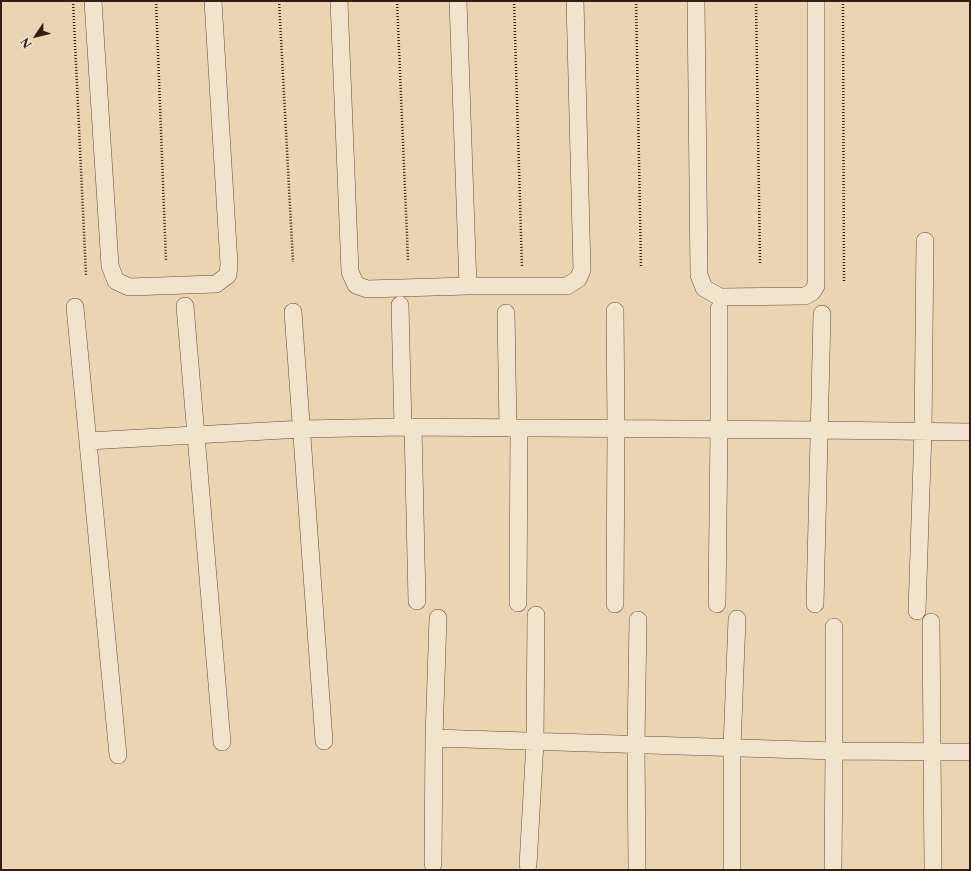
<!DOCTYPE html>
<html>
<head>
<meta charset="utf-8">
<style>
	body { margin:0 }
	#map { position:relative; width:971px; height:871px; overflow:hidden; background:#ebd4b1; font-family:"Libre Caslon Text",serif }
	canvas { display:block }
	.frame { position:absolute; inset:0; border:2px solid #341d11; pointer-events:none }
	.north { position:absolute; left:16px; top:16px; width:40px; height:40px; -webkit-text-stroke:3px #f2e3cc; paint-order:stroke; rotate:235deg; font-size:11px; font-weight:700; line-height:16px; text-align:center; color:#341d11 }
	.north::after { content:''; display:block; margin:auto; width:14px; height:18px; background:#341d11; clip-path:polygon(50% 0,100% 100%,50% 72%,0 100%) }
</style>
</head>
<body>
<div id="map">
<canvas width="971" height="871"></canvas>
<div class="frame"></div>
<div class="north">N</div>
</div>
<script>
const ctx = document.querySelector('canvas').getContext('2d');
ctx.lineJoin = 'round';
const shape = rows => new Path2D(rows.map(r => 'M' + r).join(''));
function trace(path, color, width, dash) { ctx.strokeStyle = color; ctx.lineWidth = width; ctx.lineCap = dash ? 'butt' : 'round'; ctx.setLineDash(dash || []); ctx.stroke(path); }
const path = shape([
	[73,1,86,275],
	[156,1,166,261],
	[279,1,293,262],
	[397,1,408,260],
	[514,1,522,267],
	[636,1,641,267],
	[756,1,760,263],
	[843,1,844,283]
]);
const minor = shape([
	[93,1,110,266,116,281,129,287,216,284,228,275,229,264,213,1],
	[339,1,350,272,356,285,367,289,468,286,567,286,578,279,582,270,575,1],
	[458,1,468,286],
	[696,1,699,275,704,288,720,297,805,296,812,292,816,286,816,1],
	[400,305,403,427],
	[185,306,222,742],
	[75,307,118,755],
	[615,311,616,428,615,604],
	[293,312,324,741],
	[506,313,508,428],
	[413,427,417,601],
	[88,441,302,429,403,427,819,430,970,432],
	[518,603,519,428],
	[717,604,719,429,719,309],
	[815,604,822,314],
	[917,611,923,431,925,241],
	[931,622,933,870],
	[434,738,834,751,970,752],
	[433,864,434,738,438,618],
	[528,865,535,742,536,615],
	[732,869,732,747,737,619],
	[637,870,636,744,638,620],
	[833,870,834,751,834,627]
]);
trace(minor, '#624b39', 18);
trace(path, '#341d11', 2.5, [1, 2]);
trace(minor, '#f2e3cc', 17);
</script>
</body>
</html>
